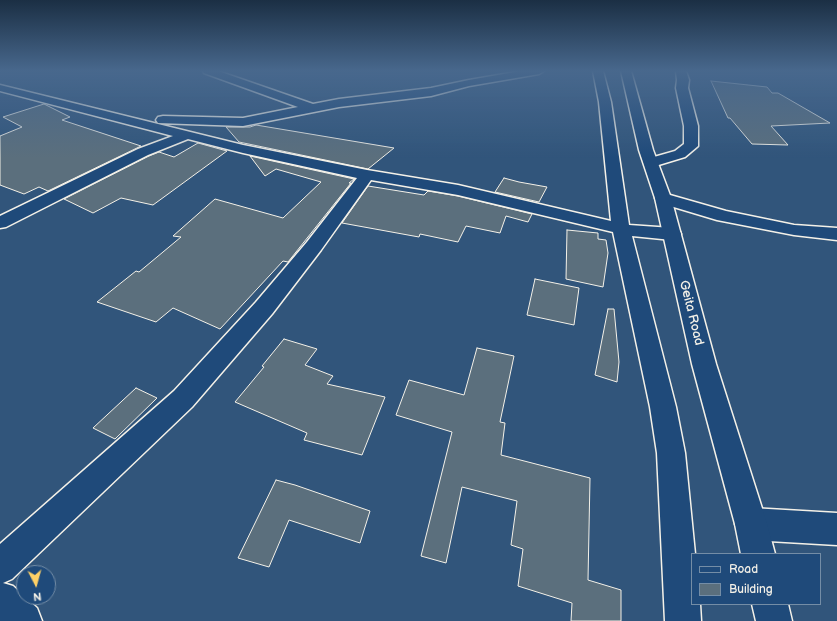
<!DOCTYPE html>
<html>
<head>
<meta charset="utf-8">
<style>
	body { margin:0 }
	#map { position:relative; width:837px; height:621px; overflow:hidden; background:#31557b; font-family:"Balsamiq Sans",sans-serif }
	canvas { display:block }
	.legend { position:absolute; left:691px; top:553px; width:130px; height:52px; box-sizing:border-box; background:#1f4a7a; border:1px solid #748da6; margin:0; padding:5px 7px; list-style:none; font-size:12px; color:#f4f1e8 }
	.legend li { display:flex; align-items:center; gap:8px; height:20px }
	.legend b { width:20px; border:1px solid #748da6 }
	.north { position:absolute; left:16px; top:565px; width:40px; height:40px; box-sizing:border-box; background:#1f4a7a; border:1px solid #748da6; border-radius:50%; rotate:174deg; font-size:11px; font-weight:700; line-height:16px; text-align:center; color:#f4f1e8 }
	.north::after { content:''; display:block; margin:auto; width:14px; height:18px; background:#ffd166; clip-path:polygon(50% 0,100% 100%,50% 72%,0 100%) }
</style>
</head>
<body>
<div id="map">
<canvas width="837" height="621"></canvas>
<ul class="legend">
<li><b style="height:5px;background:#1f4a7a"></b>Road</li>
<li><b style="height:11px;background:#5b6f7d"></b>Building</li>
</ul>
<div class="north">N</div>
</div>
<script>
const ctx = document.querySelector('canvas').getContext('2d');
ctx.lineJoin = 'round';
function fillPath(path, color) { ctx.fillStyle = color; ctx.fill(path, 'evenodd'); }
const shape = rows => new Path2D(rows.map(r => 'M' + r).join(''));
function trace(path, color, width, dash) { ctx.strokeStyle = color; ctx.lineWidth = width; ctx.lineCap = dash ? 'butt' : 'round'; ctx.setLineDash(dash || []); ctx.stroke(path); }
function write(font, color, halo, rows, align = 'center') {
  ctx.font = font + ' "Balsamiq Sans",sans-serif'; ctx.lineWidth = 3; ctx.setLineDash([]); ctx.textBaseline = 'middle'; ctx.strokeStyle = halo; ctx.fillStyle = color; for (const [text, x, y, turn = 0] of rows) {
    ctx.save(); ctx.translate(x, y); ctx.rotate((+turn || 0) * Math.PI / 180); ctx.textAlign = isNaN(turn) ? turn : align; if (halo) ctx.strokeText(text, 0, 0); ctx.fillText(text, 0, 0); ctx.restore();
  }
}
const building = shape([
	[711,81,767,87,772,93,778,93,830,123,771,126,788,145,752,144,730,118,728,118,711,81],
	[44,104,70,117,62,120,141,146,48,191,39,187,24,194,0,185,0,136,22,127,3,117,44,104],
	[256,125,394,148,368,169,239,142,226,127,250,127,256,125],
	[198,143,227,151,153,205,121,198,93,213,64,199,149,156,159,152,174,157,198,143],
	[250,156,354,179,349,183,351,183,288,262,283,261,220,329,173,308,156,322,97,302,136,271,139,272,181,237,173,236,215,199,283,218,321,182,276,169,265,176,250,156],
	[504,178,519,182,547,187,539,202,495,192,504,178],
	[368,186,424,195,428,191,458,196,532,214,528,222,506,216,500,233,466,226,458,242,420,234,419,237,342,223,368,186],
	[567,230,598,233,598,239,606,240,608,253,603,287,566,279,567,230],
	[535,279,579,288,574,325,527,315,535,279],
	[608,309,614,309,619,362,617,382,595,375,608,309],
	[284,339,317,349,305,365,333,376,327,384,385,397,362,455,304,440,307,433,235,402,264,367,262,366,284,339],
	[477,348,514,356,500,422,505,423,501,455,590,478,588,580,621,590,621,621,571,621,572,603,518,586,523,549,511,545,517,501,462,487,446,563,421,556,452,432,396,415,409,380,464,395,477,348],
	[136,388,157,398,115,439,93,428,136,388],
	[276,480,295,485,370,511,360,543,289,520,269,567,238,558,276,480]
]);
const minor = shape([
	[203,71,218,71,313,104,339,99,431,88,469,80,521,71,544,71,539,74,469,86,431,96,339,107,243,126,158,123,156,120,158,117,163,116,243,118,298,107,204,73,203,71],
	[593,71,603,71,611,102,629,225,672,228,679,230,681,234,679,238,672,240,632,236,676,407,685,453,695,554,692,554,692,604,700,604,701,621,665,621,657,453,650,407,613,232,458,195,371,180,321,250,272,314,192,407,12,579,3,583,13,586,37,608,42,621,0,621,0,544,174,391,256,302,307,242,357,178,243,153,188,139,148,155,6,227,0,228,0,216,138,149,173,136,0,91,0,85,243,145,367,170,458,185,611,221,599,102,593,71],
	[676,71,686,71,689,80,688,88,698,126,698,146,685,157,652,167,647,165,644,162,647,159,675,151,684,144,684,126,676,88,677,80,676,71],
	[663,193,726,211,794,225,837,228,837,240,794,235,717,220,657,202,655,198,657,194,663,193],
	[751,508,837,513,837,545,751,540,740,535,735,524,740,513,751,508]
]);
const highway = shape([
	[621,71,631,71,653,150,671,198,716,364,767,524,775,554,741,554,735,524,692,364,655,198,639,150,621,71],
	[752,604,788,604,792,621,756,621,752,604]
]);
const streetNames = [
	["Geita Road",691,313,76]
];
fillPath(building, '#5b6f7d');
trace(building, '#f4f1e8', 1);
trace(minor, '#f4f1e8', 3);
trace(highway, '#f4f1e8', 3);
fillPath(minor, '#1f4a7a');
fillPath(highway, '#1f4a7a');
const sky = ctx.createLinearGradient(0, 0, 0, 158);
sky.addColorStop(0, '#1b2f44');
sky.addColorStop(0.45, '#48688d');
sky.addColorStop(1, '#48688d00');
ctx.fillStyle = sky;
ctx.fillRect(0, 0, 837, 158);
write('13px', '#f4f1e8', '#1f4a7a', streetNames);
</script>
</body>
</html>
